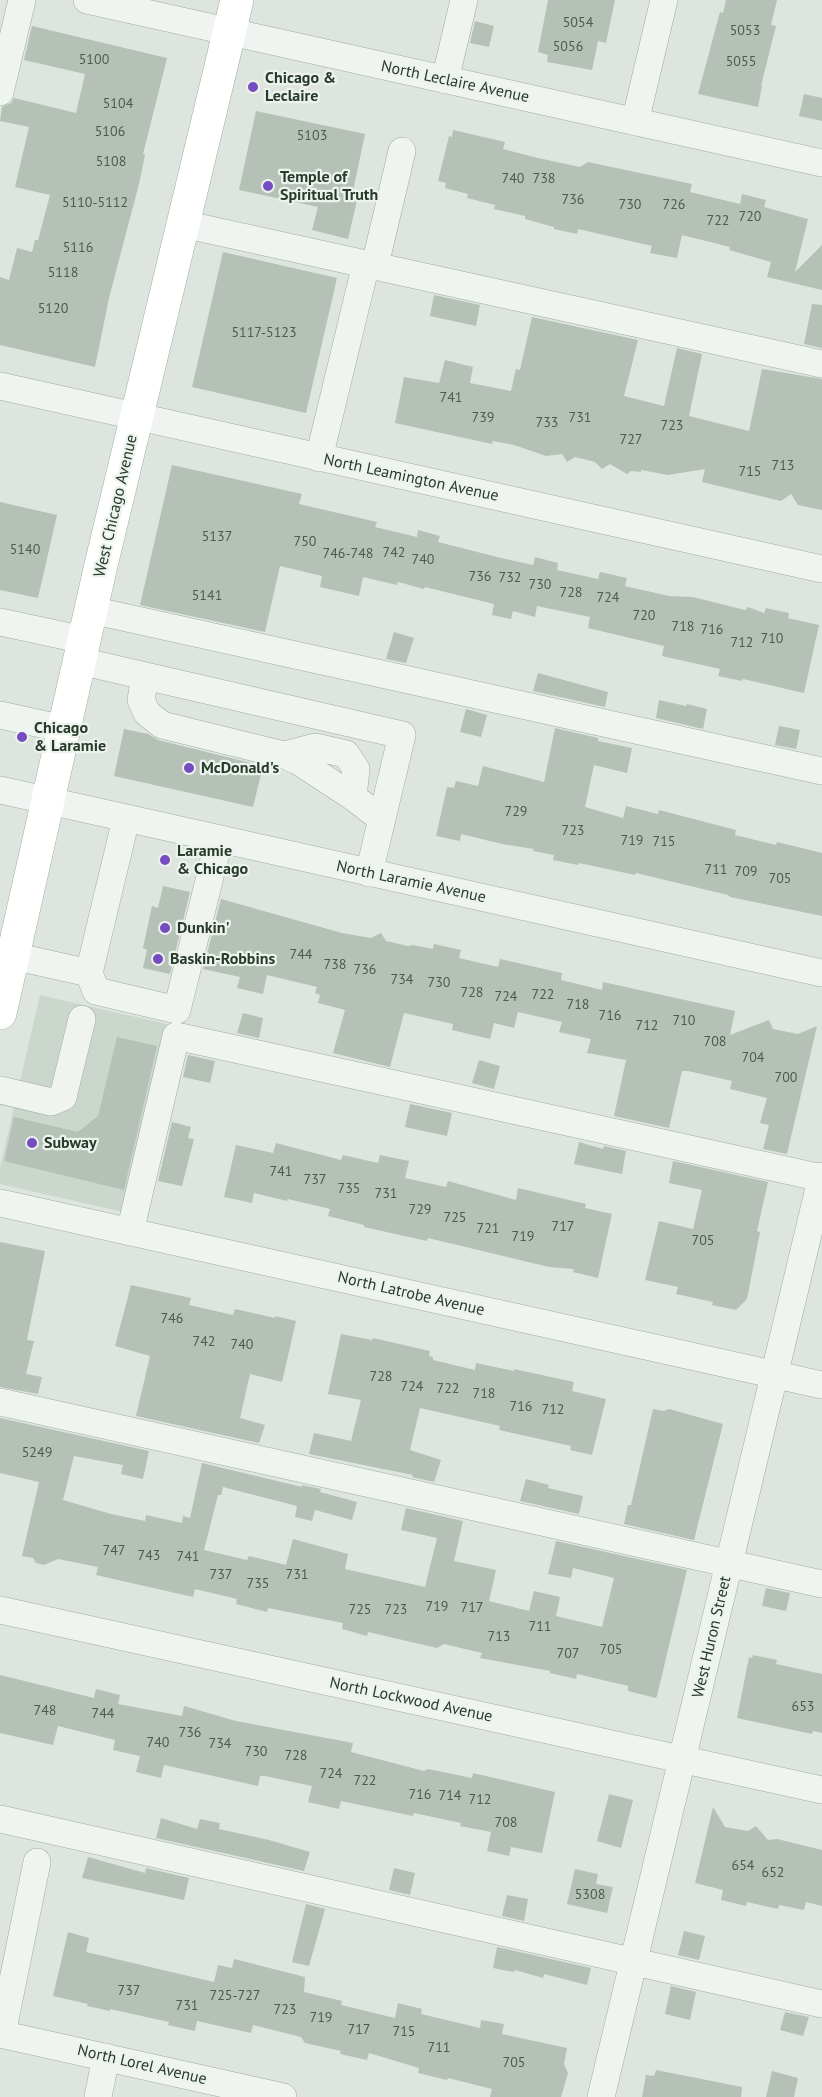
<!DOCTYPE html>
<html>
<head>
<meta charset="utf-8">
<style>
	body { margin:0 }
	canvas { display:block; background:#dde5de }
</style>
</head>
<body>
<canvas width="822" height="2097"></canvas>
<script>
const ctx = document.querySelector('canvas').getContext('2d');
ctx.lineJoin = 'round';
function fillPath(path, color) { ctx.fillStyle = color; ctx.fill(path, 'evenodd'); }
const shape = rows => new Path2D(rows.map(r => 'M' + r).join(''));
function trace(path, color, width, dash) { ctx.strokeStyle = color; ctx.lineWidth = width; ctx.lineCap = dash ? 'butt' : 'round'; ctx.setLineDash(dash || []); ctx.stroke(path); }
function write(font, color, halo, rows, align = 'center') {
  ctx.font = font + ' "PT Sans",sans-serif'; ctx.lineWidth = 4.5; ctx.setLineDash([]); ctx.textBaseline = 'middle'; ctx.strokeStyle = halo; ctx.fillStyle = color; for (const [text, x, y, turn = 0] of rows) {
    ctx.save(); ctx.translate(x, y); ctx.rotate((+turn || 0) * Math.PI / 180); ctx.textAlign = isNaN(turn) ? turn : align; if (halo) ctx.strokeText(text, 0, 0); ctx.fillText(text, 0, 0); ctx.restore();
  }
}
const built = shape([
	[40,995,184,1028,141,1216,0,1184,0,1168]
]);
const building = shape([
	[548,0,615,0,606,43,598,41,592,70,547,62,548,55,538,52],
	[726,0,777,0,771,25,776,26,761,86,762,86,758,107,698,94,720,12,723,13],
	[475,21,494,26,489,47,470,43],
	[32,26,167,58,143,154,145,155,139,184,109,298,95,367,0,345,0,277,9,280,17,248,32,252,35,240,38,240,50,195,15,187,29,127,0,121,2,107,11,103,14,98,76,113,85,74,24,60],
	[804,94,822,98,822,121,799,116],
	[256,111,365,134,353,191,359,192,348,239,312,230,318,207,239,190],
	[453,130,505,142,503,149,538,158,580,167,588,162,692,184,690,192,740,204,742,194,766,200,764,207,808,219,795,272,822,245,822,290,767,277,771,262,729,250,730,247,682,235,677,258,650,253,652,246,578,229,577,234,554,229,554,227,525,219,525,216,494,209,495,205,467,198,468,194,445,188,446,183,438,181,449,136,452,137],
	[223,252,337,278,306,413,192,387],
	[434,295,480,305,476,326,430,316],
	[812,304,822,305,822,348,804,344],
	[532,317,638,340,624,396,664,406,677,348,702,354,689,416,749,431,762,369,822,379,822,510,798,505,791,494,781,501,702,482,705,469,668,475,641,470,641,472,631,471,627,474,610,464,602,469,595,462,575,457,567,462,562,454,546,456,514,445,493,441,492,444,395,423,404,377,439,383,445,360,473,367,470,383,511,391,516,369,520,370],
	[172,465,302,494,299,504,377,522,375,527,417,537,418,530,440,536,438,542,501,558,533,565,535,557,558,563,557,570,598,579,600,572,627,578,625,586,669,596,693,597,745,610,748,607,764,613,766,608,789,613,788,618,819,625,804,693,743,679,742,681,718,676,720,669,662,656,664,646,588,628,590,617,537,606,535,617,513,611,511,619,492,615,494,604,425,587,424,589,398,582,397,585,363,577,359,596,320,587,322,576,280,566,265,632,140,605],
	[0,502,57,515,38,598,0,590],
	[394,632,414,638,406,663,386,659],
	[538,673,608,692,605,707,533,691],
	[659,700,686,706,687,704,707,709,703,729,656,718],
	[466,709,487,715,481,737,460,732],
	[779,726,800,730,796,749,775,745],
	[555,728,598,738,598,741,632,748,627,773,594,765,585,807,623,818,626,806,658,814,659,810,736,830,735,835,776,845,777,842,822,853,822,916,730,897,728,895,636,873,635,875,579,863,578,865,553,860,554,855,533,851,534,849,502,844,461,834,460,841,436,836,447,787,454,788,456,781,478,786,483,766,544,782],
	[124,729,148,734,158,740,263,766,253,807,114,776],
	[163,886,190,892,170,974,143,968,147,950,143,948,152,906,158,908],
	[221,899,342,933,371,938,381,933,386,941,408,946,413,945,433,949,434,944,461,950,459,958,498,967,500,959,562,973,561,980,602,990,603,982,735,1011,730,1035,769,1020,773,1029,798,1034,817,1026,787,1154,763,1149,769,1125,760,1123,767,1098,730,1089,732,1081,688,1071,682,1071,669,1128,614,1116,626,1060,587,1053,591,1039,559,1032,562,1022,518,1012,514,1028,494,1023,490,1039,452,1030,453,1024,404,1013,390,1067,333,1053,345,1010,318,1003,320,995,315,993,317,987,267,975,263,994,237,988,240,977,203,969],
	[243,1013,263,1018,259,1038,237,1033],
	[117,1037,157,1046,124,1190,4,1161,14,1117,78,1132,98,1116],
	[188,1055,215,1061,210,1083,183,1077],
	[479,1060,500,1066,494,1089,472,1083],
	[410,1104,452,1113,447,1136,405,1127],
	[172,1122,191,1127,188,1138,194,1139,182,1186,158,1181],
	[579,1142,603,1149,604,1146,626,1151,622,1174,574,1164],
	[276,1143,341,1160,343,1155,378,1163,380,1155,409,1161,405,1178,446,1187,448,1181,516,1200,518,1188,586,1204,585,1208,612,1214,598,1278,573,1272,574,1269,549,1267,428,1238,427,1241,364,1227,364,1225,328,1216,330,1209,288,1199,287,1201,254,1193,252,1203,224,1197,236,1145,273,1153],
	[673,1161,768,1182,757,1231,760,1232,747,1299,736,1310,712,1305,713,1302,676,1294,678,1287,645,1280,659,1221,693,1229,702,1190,669,1183],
	[0,1242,45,1251,27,1340,34,1341,26,1374,42,1377,38,1394,0,1387],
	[131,1285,191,1298,189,1305,233,1315,235,1309,275,1318,275,1316,296,1321,282,1382,250,1374,240,1418,265,1425,259,1443,136,1416,150,1356,115,1346],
	[341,1334,372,1340,373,1338,430,1351,429,1356,433,1357,433,1360,475,1370,476,1363,514,1371,514,1369,574,1382,572,1391,606,1399,592,1455,570,1450,571,1446,499,1430,500,1426,420,1408,410,1450,441,1460,434,1482,412,1477,413,1475,309,1454,314,1433,351,1441,361,1400,328,1394],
	[653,1409,664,1411,669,1409,723,1424,694,1540,624,1524,628,1505,631,1505],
	[0,1418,149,1451,143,1479,121,1474,123,1465,74,1456,63,1500,111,1514,145,1521,146,1515,182,1523,183,1516,190,1518,202,1463,302,1487,302,1485,321,1489,320,1492,357,1502,352,1520,315,1510,312,1521,295,1517,297,1506,223,1487,221,1495,218,1495,204,1550,247,1560,249,1556,286,1565,293,1539,348,1554,345,1569,425,1587,437,1538,401,1530,406,1508,463,1521,454,1561,496,1570,489,1601,529,1611,534,1591,560,1597,556,1616,602,1627,614,1578,573,1568,571,1578,548,1574,556,1541,687,1570,657,1696,656,1698,628,1691,628,1686,577,1674,576,1679,550,1673,550,1671,480,1658,482,1653,444,1644,437,1648,368,1632,367,1636,342,1629,343,1623,268,1608,267,1612,236,1604,237,1599,195,1589,193,1597,96,1575,98,1567,58,1559,44,1565,36,1563,33,1558,22,1556,39,1482,0,1473],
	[526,1479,549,1485,548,1488,583,1496,579,1514,520,1501],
	[766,1588,790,1593,786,1611,762,1606],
	[753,1655,777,1660,776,1664,822,1674,822,1733,813,1731,812,1734,737,1718,749,1657,752,1658],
	[0,1675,94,1698,96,1689,120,1695,118,1704,182,1716,184,1706,236,1721,353,1743,351,1752,424,1771,428,1769,472,1778,473,1773,555,1792,542,1853,511,1847,509,1856,487,1851,491,1832,460,1826,461,1823,414,1813,413,1816,341,1801,339,1809,308,1802,312,1786,265,1776,260,1776,258,1786,164,1765,161,1778,136,1772,140,1756,113,1750,115,1740,58,1726,53,1745,0,1733],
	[609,1794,633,1800,621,1848,597,1841],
	[713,1807,725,1827,748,1831,756,1826,768,1840,777,1839,822,1850,822,1906,806,1902,804,1910,779,1905,778,1909,747,1902,746,1906,721,1900,723,1890,695,1883],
	[161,1818,197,1829,200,1819,220,1823,219,1829,269,1840,310,1852,304,1871,156,1838],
	[88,1857,145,1873,146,1868,189,1878,184,1900,82,1878],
	[394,1868,415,1873,410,1895,389,1890],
	[575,1869,598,1874,596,1884,613,1887,607,1913,567,1904],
	[507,1895,528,1899,524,1921,502,1916],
	[306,1904,325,1909,309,1966,292,1962],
	[684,1931,705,1936,699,1960,678,1955],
	[68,1932,89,1938,86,1952,214,1982,218,1965,232,1968,234,1959,305,1977,304,1992,342,2001,341,2005,395,2018,398,2003,422,2009,421,2014,480,2028,481,2020,504,2024,502,2034,567,2048,564,2064,568,2073,561,2097,490,2097,492,2089,448,2078,447,2080,418,2073,419,2068,369,2053,367,2060,340,2054,341,2051,305,2043,301,2037,253,2025,251,2033,197,2021,195,2031,168,2025,169,2022,110,2009,110,2011,87,2006,88,2004,53,1996],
	[497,1947,591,1968,587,1985,544,1974,543,1978,515,1970,514,1972,493,1968],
	[671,1986,696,1992,690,2020,665,2014],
	[785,2012,809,2017,803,2036,780,2030],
	[656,2070,742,2087,741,2097,642,2097,646,2075,654,2076],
	[772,2071,798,2078,794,2097,766,2097]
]);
const minor = shape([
	[87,0,822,163],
	[445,80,464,0],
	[0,92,22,0],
	[635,122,664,0],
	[183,224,822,364],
	[375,265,402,151],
	[0,386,822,569],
	[319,458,366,264],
	[91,610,822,771],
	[0,622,84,640],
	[80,661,402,735,369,873],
	[145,676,141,700,147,713,162,725,284,755,298,761,353,797,382,819],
	[0,715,64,729],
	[284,755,315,747,346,754,356,769,353,797],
	[0,790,822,973],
	[13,956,89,973,126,819],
	[89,973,96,991,177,1010,219,840],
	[0,1090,51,1102,63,1097,82,1019],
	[0,1203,822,1385],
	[130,1232,176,1036,822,1178],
	[0,1402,822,1584],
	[0,1610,822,1790],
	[0,1819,822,2004],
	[0,2034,283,2097],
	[2,2034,37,1862],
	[98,2097,106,2057],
	[601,2097,822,1176]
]);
const major = shape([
	[0,1013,101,565,237,0]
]);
const markers = [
	[253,87,6,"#764cc0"],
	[268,186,6,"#764cc0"],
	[22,737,6,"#764cc0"],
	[189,768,6,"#764cc0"],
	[165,860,6,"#764cc0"],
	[165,928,6,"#764cc0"],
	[158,959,6,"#764cc0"],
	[32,1143,6,"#764cc0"]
];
const numberNames = [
	["5054",578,23],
	["5053",745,31],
	["5056",568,47],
	["5100",94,60],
	["5055",741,62],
	["5104",118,104],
	["5106",110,132],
	["5103",312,136],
	["5108",111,162],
	["740",513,179],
	["738",544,179],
	["736",573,200],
	["5110-5112",95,203],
	["730",630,205],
	["726",674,205],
	["720",750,217],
	["722",718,221],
	["5116",78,248],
	["5118",63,273],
	["5120",53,309],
	["5117-5123",264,333],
	["741",451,398],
	["739",483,418],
	["731",580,418],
	["733",547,423],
	["723",672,426],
	["727",631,440],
	["713",783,466],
	["715",750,472],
	["5137",217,537],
	["750",305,542],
	["5140",25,550],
	["742",394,553],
	["746-748",348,554],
	["740",423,560],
	["736",480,577],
	["732",510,578],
	["730",540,585],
	["728",571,593],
	["5141",207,596],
	["724",608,598],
	["720",644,616],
	["718",683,627],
	["716",712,630],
	["710",772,639],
	["712",742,643],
	["729",516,812],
	["723",573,831],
	["719",632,841],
	["715",664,842],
	["711",716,870],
	["709",746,872],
	["705",780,879],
	["744",301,955],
	["738",335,965],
	["736",365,970],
	["734",402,980],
	["730",439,983],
	["728",472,993],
	["722",543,995],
	["724",506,997],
	["718",578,1005],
	["716",610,1016],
	["710",684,1021],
	["712",647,1026],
	["708",715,1042],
	["704",753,1058],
	["700",786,1078],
	["741",281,1172],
	["737",315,1180],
	["735",349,1189],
	["731",386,1194],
	["729",420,1210],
	["725",455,1218],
	["717",563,1227],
	["721",488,1229],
	["719",523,1237],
	["705",703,1241],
	["746",172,1319],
	["742",204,1342],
	["740",242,1345],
	["728",381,1377],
	["724",412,1387],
	["722",448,1389],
	["718",484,1394],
	["716",521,1407],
	["712",553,1410],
	["5249",37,1453],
	["747",114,1551],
	["743",149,1556],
	["741",188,1557],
	["737",221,1575],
	["731",297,1575],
	["735",258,1584],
	["719",437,1607],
	["717",472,1608],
	["725",360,1610],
	["723",396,1610],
	["711",540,1627],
	["713",499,1637],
	["705",611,1650],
	["707",568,1654],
	["653",803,1707],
	["748",45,1711],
	["744",103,1714],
	["736",190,1733],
	["740",158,1743],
	["734",220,1744],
	["730",256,1752],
	["728",296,1756],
	["724",331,1774],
	["722",365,1781],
	["716",420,1795],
	["714",450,1796],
	["712",480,1800],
	["708",506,1823],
	["654",743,1866],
	["652",773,1873],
	["5308",590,1895],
	["737",129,1991],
	["725-727",235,1996],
	["731",187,2006],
	["723",285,2010],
	["719",321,2018],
	["717",359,2030],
	["715",404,2032],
	["711",439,2048],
	["705",514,2063]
];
const poiNames = [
	["Chicago &",265,78],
	["Leclaire",265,96],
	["Temple of",280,177],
	["Spiritual Truth",280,195],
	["Chicago",34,728],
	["& Laramie",34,746],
	["McDonald's",201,768],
	["Laramie",177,851],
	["& Chicago",177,869],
	["Dunkin'",177,928],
	["Baskin-Robbins",170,959],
	["Subway",44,1143]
];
const streetNames = [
	["North Leclaire Avenue",455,82,12],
	["North Leamington Avenue",411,478,12],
	["West Chicago Avenue",116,506,-77],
	["North Laramie Avenue",411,882,12],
	["North Latrobe Avenue",411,1294,13],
	["West Huron Street",712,1637,-77],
	["North Lockwood Avenue",411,1700,12],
	["North Lorel Avenue",142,2065,13]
];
fillPath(built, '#cbd6cd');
fillPath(building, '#b5c1b6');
trace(minor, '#9faba1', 28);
trace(major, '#9db09f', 34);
trace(minor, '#eff4f0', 27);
trace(major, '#fff', 33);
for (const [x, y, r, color] of markers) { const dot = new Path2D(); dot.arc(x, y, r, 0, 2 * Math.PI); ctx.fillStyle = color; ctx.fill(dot); trace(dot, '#ecf3ed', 2); }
write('14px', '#4b5c4e', null, numberNames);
write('bold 16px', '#283a2b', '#ecf3ed', poiNames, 'left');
write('16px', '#283a2b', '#ecf3ed', streetNames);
</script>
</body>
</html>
